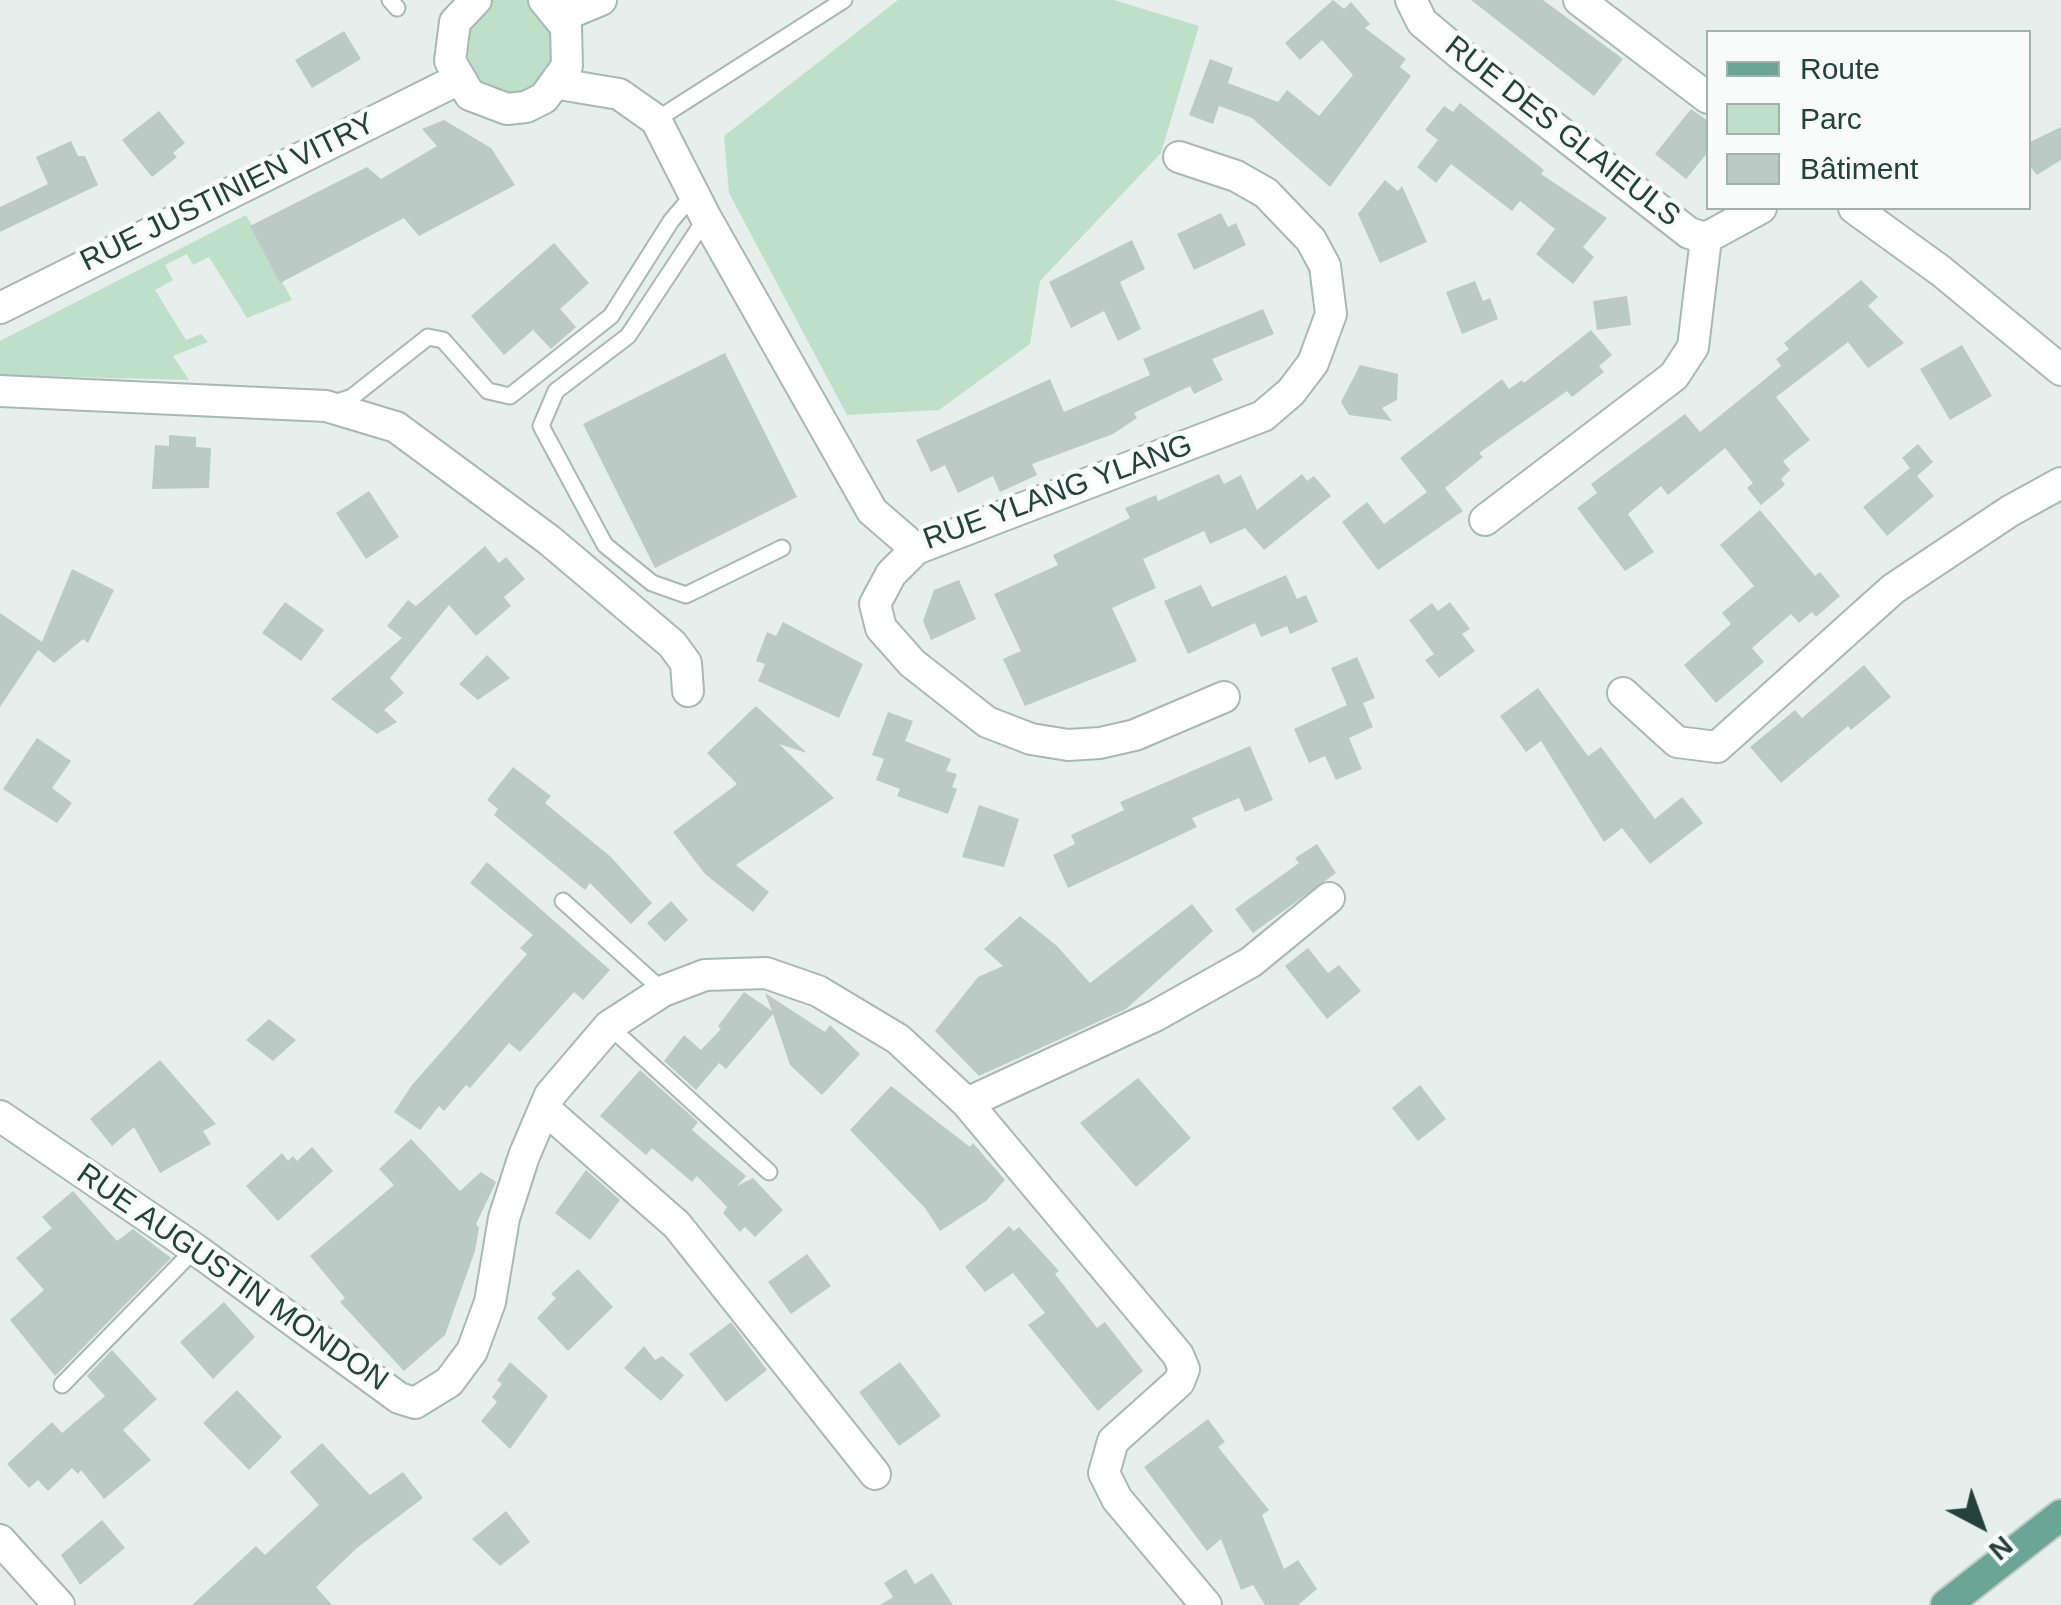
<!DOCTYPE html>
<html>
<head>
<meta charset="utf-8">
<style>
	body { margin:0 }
	#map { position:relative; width:2061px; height:1605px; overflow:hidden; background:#e6efeb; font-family:Helvetica,sans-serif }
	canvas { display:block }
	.legend { position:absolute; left:1706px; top:30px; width:325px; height:180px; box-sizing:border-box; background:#f7fbf9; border:2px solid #a3b1ad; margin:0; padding:12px 18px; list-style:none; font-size:30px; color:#24423a }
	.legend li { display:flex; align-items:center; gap:20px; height:50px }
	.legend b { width:50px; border:2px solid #a3b1ad }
	.north { position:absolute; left:1931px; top:1475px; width:100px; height:100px; -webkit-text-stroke:8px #f7fbf9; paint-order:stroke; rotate:139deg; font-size:28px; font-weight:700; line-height:40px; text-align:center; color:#24423a }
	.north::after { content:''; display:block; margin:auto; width:35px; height:45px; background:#24423a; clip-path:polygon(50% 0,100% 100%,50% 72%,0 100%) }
</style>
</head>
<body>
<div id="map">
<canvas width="2061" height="1605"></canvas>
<ul class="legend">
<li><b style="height:12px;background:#6aa596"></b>Route</li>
<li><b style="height:28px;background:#bfe0c8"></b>Parc</li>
<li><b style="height:28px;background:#bbcac4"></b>Bâtiment</li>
</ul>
<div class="north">N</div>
</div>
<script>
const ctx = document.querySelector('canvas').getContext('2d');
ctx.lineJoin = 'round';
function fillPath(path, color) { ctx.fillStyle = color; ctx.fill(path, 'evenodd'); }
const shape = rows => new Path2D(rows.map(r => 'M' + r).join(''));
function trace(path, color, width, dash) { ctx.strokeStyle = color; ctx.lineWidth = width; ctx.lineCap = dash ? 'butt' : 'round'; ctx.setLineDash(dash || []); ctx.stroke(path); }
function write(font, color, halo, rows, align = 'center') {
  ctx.font = font + ' Helvetica,sans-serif'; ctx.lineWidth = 9; ctx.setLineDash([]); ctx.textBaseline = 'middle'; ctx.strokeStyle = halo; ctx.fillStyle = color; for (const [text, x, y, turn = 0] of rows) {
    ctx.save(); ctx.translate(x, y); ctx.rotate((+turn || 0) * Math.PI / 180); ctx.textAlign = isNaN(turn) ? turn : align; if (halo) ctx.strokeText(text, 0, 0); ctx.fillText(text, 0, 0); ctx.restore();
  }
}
const green = shape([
	[476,0,544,0,566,27,545,98,470,95,455,22],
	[898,0,1114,0,1199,26,1161,153,1040,281,1030,344,939,410,847,415,729,193,724,136],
	[246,215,292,300,247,318,209,257,193,265,187,254,165,265,173,280,155,290,186,340,201,334,208,342,173,356,189,380,0,375,0,341]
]);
const building = shape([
	[1333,0,1344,9,1351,2,1370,24,1365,28,1406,59,1400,67,1411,76,1330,187,1252,118,1219,106,1213,124,1189,115,1210,59,1233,68,1228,83,1278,102,1287,90,1319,116,1353,75,1322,40,1300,60,1285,43],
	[1471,0,1543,0,1623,59,1594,96],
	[344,31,361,59,312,88,295,60],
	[1460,103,1544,170,1541,174,1607,218,1583,247,1594,257,1573,284,1536,254,1555,229,1520,201,1512,211,1451,164,1436,183,1417,167,1438,140,1425,130,1444,106,1453,112],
	[1691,109,1708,121,1708,152,1686,179,1655,154],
	[159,111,185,143,173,153,177,157,152,177,122,140],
	[444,120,491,148,515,185,419,236,404,218,280,283,250,226,367,167,381,179,437,146,422,129],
	[2061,127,2061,160,2037,175,2028,164,2028,143],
	[71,141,78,156,85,156,98,185,0,232,0,207,48,184,36,157],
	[1385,180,1398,191,1402,186,1427,242,1380,263,1358,214],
	[1221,213,1228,227,1236,223,1246,245,1194,270,1177,234],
	[1132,240,1145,269,1120,282,1141,329,1118,341,1104,311,1071,328,1049,282],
	[554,243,589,283,560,309,576,327,551,349,533,330,504,355,471,316],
	[1861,280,1878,297,1868,306,1904,343,1868,368,1848,342,1776,397,1810,440,1783,461,1790,470,1781,479,1785,485,1761,505,1747,488,1753,483,1725,448,1668,495,1661,486,1628,514,1654,552,1625,571,1577,508,1597,493,1591,484,1685,414,1700,432,1781,366,1776,359,1789,349,1784,343],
	[1475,281,1483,301,1490,298,1498,319,1462,334,1446,292],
	[1627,296,1631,325,1597,330,1593,301],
	[1263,309,1274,334,1212,359,1223,380,1194,394,1190,386,1134,413,1137,418,1113,434,1032,464,1037,475,1000,492,993,476,958,493,945,465,931,472,916,440,1050,379,1064,412,1150,375,1143,359],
	[1591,330,1612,355,1599,366,1604,372,1572,397,1567,391,1479,453,1483,457,1445,488,1463,511,1378,570,1342,522,1367,502,1384,524,1427,492,1400,458,1502,379,1509,389,1522,380,1524,383],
	[1962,345,1992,396,1950,420,1920,369],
	[725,353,797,497,655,568,583,424],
	[1360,365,1398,374,1397,400,1382,408,1392,421,1349,415,1341,402],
	[169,435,196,437,196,447,211,448,209,488,152,489,155,445,169,446],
	[1918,444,1933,462,1917,476,1934,496,1887,536,1863,507,1910,468,1902,458],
	[1219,474,1224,484,1241,475,1257,510,1302,474,1307,481,1314,476,1331,496,1264,550,1245,528,1210,544,1204,531,1143,559,1156,588,1112,608,1137,661,1025,706,1003,659,1021,651,994,594,1058,565,1053,555,1130,518,1125,508,1156,495,1158,501],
	[369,491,399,537,366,559,336,513],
	[1760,510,1815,576,1820,572,1840,596,1816,617,1812,612,1799,623,1791,614,1752,648,1764,662,1716,703,1684,665,1731,624,1722,613,1754,586,1720,545],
	[485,546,499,563,506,557,525,579,504,597,511,606,476,636,449,605,390,678,404,693,384,710,397,722,377,734,331,699,402,638,387,626,408,600,416,606],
	[72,569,114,590,88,643,83,639,54,663,38,650,0,707,0,613,42,642],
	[1286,575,1297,599,1306,595,1318,622,1290,634,1287,626,1261,637,1255,623,1188,654,1164,601,1201,585,1212,607],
	[959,580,976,619,931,640,923,621,934,590],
	[285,602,324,630,301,661,262,633],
	[1450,602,1470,629,1462,634,1475,651,1439,678,1425,660,1434,654,1409,620,1432,603,1438,611],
	[783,622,863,664,839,718,758,681,765,664,756,661,767,632,776,636],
	[487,655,510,678,478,700,459,684],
	[1357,657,1375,698,1363,703,1373,727,1349,738,1362,769,1336,780,1325,756,1309,763,1294,729,1347,705,1331,668],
	[1864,665,1891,697,1851,730,1848,726,1781,783,1750,747,1795,710,1802,718],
	[1538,688,1588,756,1601,747,1655,819,1682,797,1703,823,1650,864,1622,828,1604,842,1541,741,1526,752,1500,716],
	[756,706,807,753,779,744,834,798,736,865,769,892,753,912,705,874,673,832,737,784,707,753],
	[888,712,913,721,905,741,951,759,946,771,957,774,952,787,957,789,948,814,897,796,900,789,876,780,884,759,872,755],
	[37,738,71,761,52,788,72,803,57,823,3,789],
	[1250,746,1273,800,1245,812,1239,798,1192,818,1197,827,1068,888,1053,855,1075,844,1071,835,1124,810,1120,802],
	[513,767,551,796,545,803,611,857,652,903,631,924,590,883,585,890,494,815,498,809,487,800],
	[979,805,1019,819,1004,867,962,857],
	[1317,844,1336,873,1253,933,1235,909,1299,863,1295,858],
	[487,862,610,970,583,1000,574,992,520,1052,509,1043,470,1088,466,1085,444,1111,439,1106,420,1130,394,1112,412,1085,527,954,520,948,533,935,470,883],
	[671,901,688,920,665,942,647,923],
	[1192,904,1213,931,1126,1009,979,1076,935,1031,978,977,1003,966,984,949,1020,916,1057,946,1090,983],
	[1308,948,1328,973,1339,965,1361,991,1327,1019,1285,966],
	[744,992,772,1011,765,993,825,1032,830,1025,860,1054,822,1095,790,1065,773,1014,726,1069,719,1063,696,1090,664,1061,684,1035,701,1050,721,1029,718,1026],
	[269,1019,296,1040,273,1061,246,1040],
	[160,1060,216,1124,203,1131,211,1144,160,1173,134,1127,112,1146,90,1119],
	[640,1070,698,1122,692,1130,746,1176,737,1186,753,1178,783,1210,755,1237,745,1227,740,1232,723,1213,727,1207,697,1176,692,1182,652,1148,646,1155,600,1116],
	[1138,1078,1191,1138,1136,1187,1080,1123],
	[1420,1085,1446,1119,1418,1141,1392,1108],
	[891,1086,970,1147,973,1143,1005,1180,986,1201,940,1231,925,1208,850,1130],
	[411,1139,460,1191,481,1172,496,1182,476,1224,479,1228,475,1251,445,1335,404,1371,340,1302,345,1298,310,1256,394,1185,379,1169],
	[312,1147,333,1171,278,1221,246,1186,282,1153,288,1161,293,1156,297,1161],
	[586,1170,620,1200,590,1240,555,1213],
	[73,1191,117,1241,133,1229,171,1258,55,1376,10,1320,44,1290,16,1258,52,1228,42,1217],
	[1009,1226,1014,1231,1019,1227,1059,1271,1055,1274,1097,1328,1105,1322,1143,1371,1098,1411,1028,1325,1045,1313,1013,1273,985,1292,965,1267],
	[807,1254,831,1286,791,1314,768,1282],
	[578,1269,613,1307,568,1351,537,1318,556,1298,551,1294],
	[224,1302,255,1337,213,1379,180,1342],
	[731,1322,767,1370,726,1402,689,1354],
	[644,1346,655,1360,662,1356,684,1375,661,1401,624,1368],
	[112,1350,157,1399,123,1430,151,1460,104,1499,81,1470,78,1474,72,1468,48,1491,38,1480,29,1488,7,1464,52,1422,62,1433,105,1396,87,1376],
	[510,1362,548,1396,510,1449,481,1421,497,1402,492,1397,502,1384,497,1380],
	[900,1362,941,1416,899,1446,859,1392],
	[237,1390,282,1437,249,1470,203,1423],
	[1208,1419,1225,1442,1218,1447,1269,1510,1262,1515,1284,1569,1298,1560,1317,1589,1298,1605,1265,1605,1253,1585,1241,1590,1221,1539,1207,1551,1144,1467],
	[322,1443,370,1495,403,1472,423,1498,357,1548,316,1587,332,1605,192,1605,256,1546,265,1555,319,1505,290,1472],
	[506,1511,530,1542,500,1566,472,1539],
	[102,1520,125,1548,80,1585,61,1555],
	[906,1569,915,1584,932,1573,953,1605,880,1605,893,1597,884,1583]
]);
const service = shape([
	[390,0,397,8],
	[656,120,844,0],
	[706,218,628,336,556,391,541,426,605,545,652,583,686,595,782,548],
	[331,404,352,397,428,337,443,340,488,391,510,396,611,316,671,221,694,194],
	[563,901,663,991],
	[609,1026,769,1172],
	[62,1385,195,1249]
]);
const minor = shape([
	[476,0,455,22,450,61,470,95,507,109,526,107,544,98,567,66,566,27,544,0],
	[1411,0,1422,22,1460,54,1689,233,1706,238],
	[1579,0,1708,98],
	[560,17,601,0],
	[559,84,619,94,656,120,706,218,872,511,916,549],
	[1179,157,1236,176,1266,193,1311,240,1325,266,1331,314,1313,363,1291,392,1263,416,916,549,891,574,875,604,881,628,912,663,987,722,1031,739,1068,745,1100,743,1135,735,1224,697],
	[1854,208,1941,271,2061,370],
	[1706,238,1761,208],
	[0,308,457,80],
	[0,391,326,406,396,427,549,540,672,644,686,663,688,691],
	[1485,520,1674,376,1693,347,1706,238],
	[1623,693,1677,742,1717,747,1893,589,2010,511,2061,483],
	[967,1103,1155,1016,1251,962,1329,898],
	[545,1109,677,1225,875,1474],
	[0,1116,195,1249,399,1398,415,1403,449,1382,472,1351,490,1302,504,1218,524,1156,550,1095,609,1026,663,991,705,975,766,973,818,991,898,1039,967,1103,1178,1355,1184,1369,1179,1382,1113,1441,1104,1473,1117,1499,1206,1605],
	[0,1540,59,1605]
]);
const primary = shape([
	[1946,1605,2061,1515]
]);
const streetNames = [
	["RUE DES GLAIEULS",1562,132,38],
	["RUE JUSTINIEN VITRY",228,193,-26],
	["RUE YLANG YLANG",1058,493,-20],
	["RUE AUGUSTIN MONDON",232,1278,35]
];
fillPath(green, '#bfe0c8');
fillPath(building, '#bbcac4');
trace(service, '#a8b8b2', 19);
trace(minor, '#a8b8b2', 34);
trace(primary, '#c2cac8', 34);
trace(service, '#fff', 15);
trace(minor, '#fff', 30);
trace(primary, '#6aa596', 30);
write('30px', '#24423a', '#f7fbf9', streetNames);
</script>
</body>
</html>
